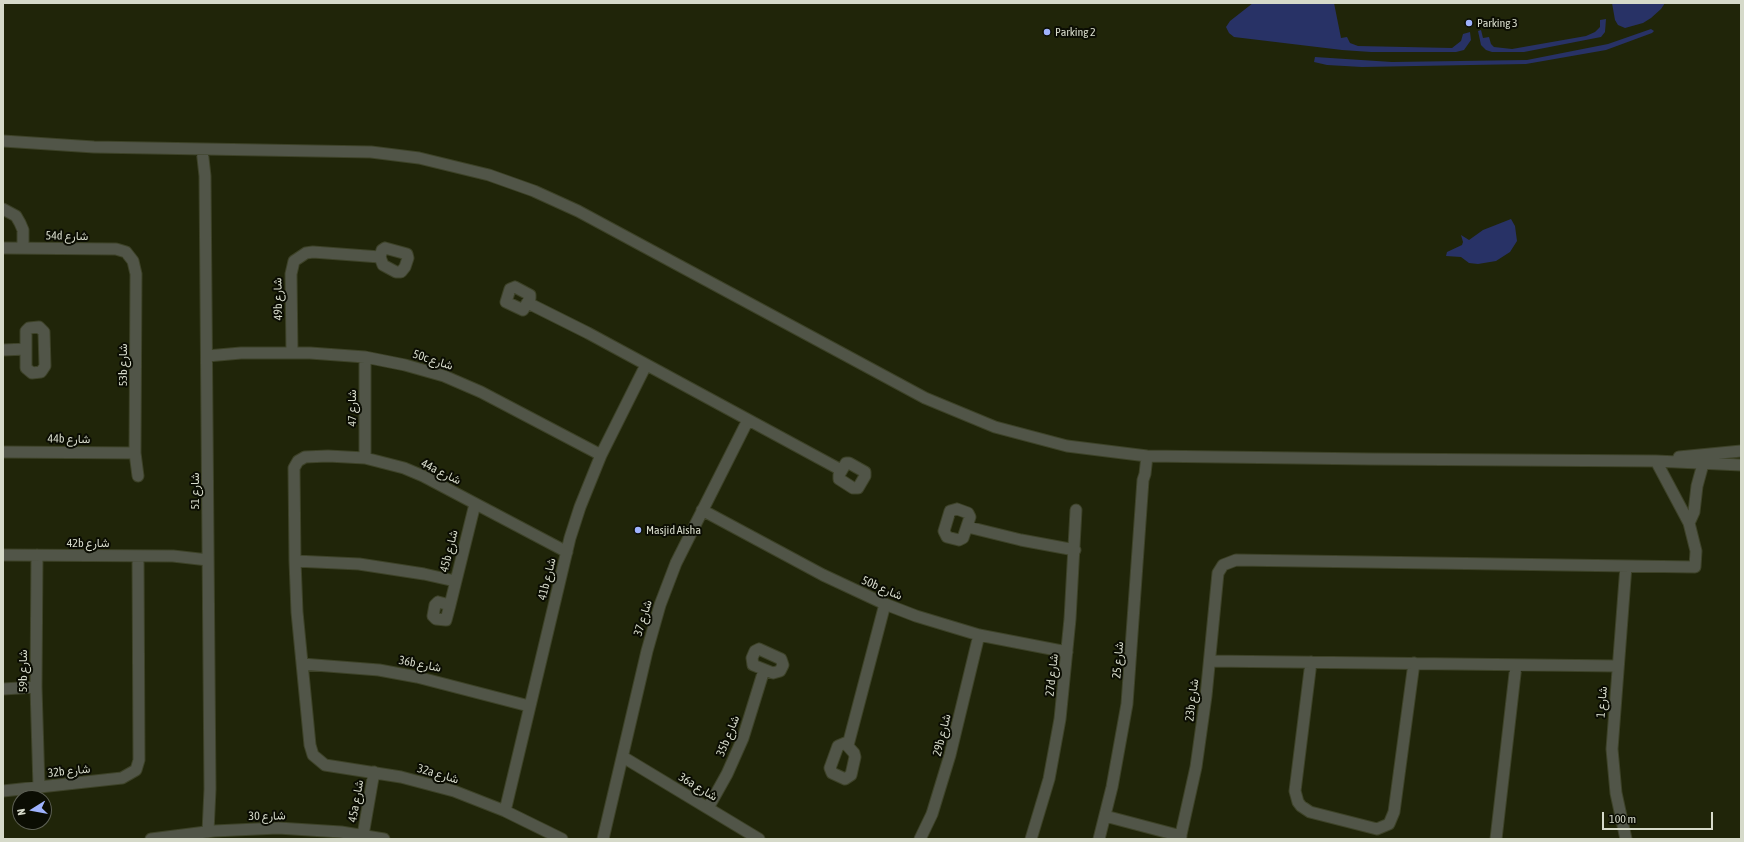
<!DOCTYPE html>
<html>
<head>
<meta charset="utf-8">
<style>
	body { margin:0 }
	#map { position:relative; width:1744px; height:842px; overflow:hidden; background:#202509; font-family:"Asap Condensed",sans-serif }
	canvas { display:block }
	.frame { position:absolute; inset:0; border:4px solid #d6daca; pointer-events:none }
	.north { position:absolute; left:12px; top:790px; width:40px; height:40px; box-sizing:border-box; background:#0b0d03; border:1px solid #5c5f53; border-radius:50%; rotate:259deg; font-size:11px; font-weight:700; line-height:16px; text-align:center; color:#d6daca }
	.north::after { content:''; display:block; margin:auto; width:14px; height:18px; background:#9fb3fd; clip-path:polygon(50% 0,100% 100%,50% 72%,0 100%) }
	.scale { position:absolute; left:1602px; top:812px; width:111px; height:18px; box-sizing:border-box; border:2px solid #d6daca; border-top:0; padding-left:5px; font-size:12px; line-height:14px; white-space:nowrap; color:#d6daca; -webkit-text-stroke:3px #0b0d03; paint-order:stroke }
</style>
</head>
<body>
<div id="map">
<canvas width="1744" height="842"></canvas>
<div class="frame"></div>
<div class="north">N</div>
<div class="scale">100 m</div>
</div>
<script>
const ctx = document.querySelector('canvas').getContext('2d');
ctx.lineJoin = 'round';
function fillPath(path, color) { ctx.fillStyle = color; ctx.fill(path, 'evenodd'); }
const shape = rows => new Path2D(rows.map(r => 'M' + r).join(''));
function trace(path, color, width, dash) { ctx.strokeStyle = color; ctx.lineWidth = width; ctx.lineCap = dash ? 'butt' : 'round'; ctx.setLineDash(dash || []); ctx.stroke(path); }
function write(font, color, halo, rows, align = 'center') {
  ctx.font = font + ' "Asap Condensed",Vazirmatn,sans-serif'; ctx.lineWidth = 4; ctx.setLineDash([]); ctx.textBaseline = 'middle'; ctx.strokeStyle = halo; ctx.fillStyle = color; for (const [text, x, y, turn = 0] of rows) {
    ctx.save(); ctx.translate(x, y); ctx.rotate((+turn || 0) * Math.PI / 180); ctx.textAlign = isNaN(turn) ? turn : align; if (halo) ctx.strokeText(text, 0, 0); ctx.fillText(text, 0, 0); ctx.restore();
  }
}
const green = shape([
	[1253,3,1334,3,1341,38,1347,37,1350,43,1358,46,1452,48,1461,41,1463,34,1470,32,1471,40,1464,50,1456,52,1371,52,1342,50,1234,37,1229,33,1226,27,1230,21],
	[1612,3,1665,3,1661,9,1651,18,1643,23,1625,28,1618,25,1615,20],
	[1606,19,1605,32,1601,37,1524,52,1492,52,1486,50,1481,45,1478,31,1481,30,1483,38,1489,37,1491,44,1494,47,1512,49,1586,36,1595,32,1600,27,1600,20],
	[1651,29,1654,31,1652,33,1606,50,1526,64,1362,67,1327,65,1314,62,1315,57,1392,62,1527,60,1608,44],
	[1511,219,1515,226,1517,241,1510,252,1496,261,1478,264,1469,263,1461,257,1446,256,1447,252,1462,245,1463,242,1461,235,1469,240,1483,230]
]);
const minor = shape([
	[3,141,94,147,371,152,419,158,489,175,534,191,578,211,925,398,995,427,1067,446,1147,456,1371,459,1656,461,1741,465],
	[202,149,205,176,210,789,208,832],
	[3,209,16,216,20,223,23,230,23,248],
	[3,248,116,249,126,252,133,261,136,274,135,453,138,476],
	[385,248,407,254,408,258,405,267,401,272,396,272,383,265,380,257,382,250,385,248],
	[515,287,530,295,530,298,523,310,506,302,510,289,515,287],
	[528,303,588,333,841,470],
	[39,327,44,332,45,366,41,372,32,373,26,368,26,331,29,328,39,327],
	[3,350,26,349],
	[292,353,291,274,294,261,306,253,313,252,380,257],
	[207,356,241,353,310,353,365,357,405,365,444,376,481,392,601,455],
	[365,357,365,458],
	[3,452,135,453],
	[1679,457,1741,451],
	[846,463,849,463,865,472,865,476,858,488,853,488,839,479,839,475,846,463],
	[957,509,968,513,970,517,963,538,959,540,947,537,944,531,950,511,957,509],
	[702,510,823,575,885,604,916,616,979,635,1067,652],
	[1689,523,1694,512,1697,486,1703,464],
	[968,527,1021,540,1075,550],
	[3,555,173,556,208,560],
	[37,555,36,687,39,787],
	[295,561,359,564,424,574,455,581],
	[438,602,450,605,446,620,436,619,433,616,435,605,438,602],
	[450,605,475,504],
	[759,649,781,659,783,665,780,671,773,673,753,665,752,658,755,651,759,649],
	[1210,661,1618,666],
	[1311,662,1295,791,1298,802,1301,806,1310,812,1377,829,1389,824,1394,812,1414,663],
	[302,664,379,670,417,677,529,706],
	[3,689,36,687],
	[845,743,854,753,855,757,851,775,845,779,832,773,830,768,838,746,845,743],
	[848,745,885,604],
	[623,757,759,839],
	[3,791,122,778,136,770,139,760,138,556],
	[708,808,727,774,743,738,764,670],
	[505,811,570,538,580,507,601,455,646,365],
	[1105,816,1181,836],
	[363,835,374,772],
	[151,839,214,831,278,828,341,832,384,839],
	[562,839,505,811,454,791,401,777,325,765,313,755,310,745,297,612,295,561,294,468,298,461,305,457,328,456,365,458,404,468,423,476,567,552],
	[603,839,647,651,660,605,676,563,748,420],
	[920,839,932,814,950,755,979,635],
	[1031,839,1049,779,1060,719,1070,619,1076,510],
	[1099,839,1112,787,1127,704,1143,480,1145,474,1147,456],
	[1180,839,1196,767,1206,696,1218,573,1223,565,1236,560,1695,567,1696,551,1689,523,1656,461],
	[1496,839,1516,665],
	[1626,839,1616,793,1612,749,1626,566]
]);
const markers = [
	[1469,23,4,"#9fb3fd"],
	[1047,32,4,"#9fb3fd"],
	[638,530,4,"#9fb3fd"]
];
const poiNames = [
	["Parking 3",1477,23],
	["Parking 2",1055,32],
	["Masjid Aisha",646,530]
];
const streetNames = [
	["54d شارع",67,236,1],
	["49b شارع",278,299,-91],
	["50c شارع",433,360,18],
	["53b شارع",123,365,-90],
	["شارع 47",352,408,-90],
	["44b شارع",69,439,1],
	["44a شارع",441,472,26],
	["شارع 51",195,491,-90],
	["42b شارع",88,543],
	["45b شارع",449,551,-76],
	["41b شارع",547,579,-76],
	["50b شارع",882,588,23],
	["شارع 37",643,618,-73],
	["شارع 25",1118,660,-85],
	["36b شارع",420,664,11],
	["59b شارع",23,671,-90],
	["27d شارع",1052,675,-84],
	["23b شارع",1192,700,-83],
	["شارع 1",1602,702,-85],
	["29b شارع",942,735,-76],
	["35b شارع",728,736,-68],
	["32b شارع",69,771,-6],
	["32a شارع",438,774,16],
	["36a شارع",698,787,31],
	["45a شارع",356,801,-80],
	["شارع 30",267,816,-1]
];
fillPath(green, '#283266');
trace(minor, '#3d4228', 13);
trace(minor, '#515548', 11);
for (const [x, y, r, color] of markers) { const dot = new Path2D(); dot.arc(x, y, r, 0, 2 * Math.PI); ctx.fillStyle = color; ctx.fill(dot); trace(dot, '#0b0d03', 1.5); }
write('12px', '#d6daca', '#0b0d03', poiNames, 'left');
write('12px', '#d6daca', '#0b0d03', streetNames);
</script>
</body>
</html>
